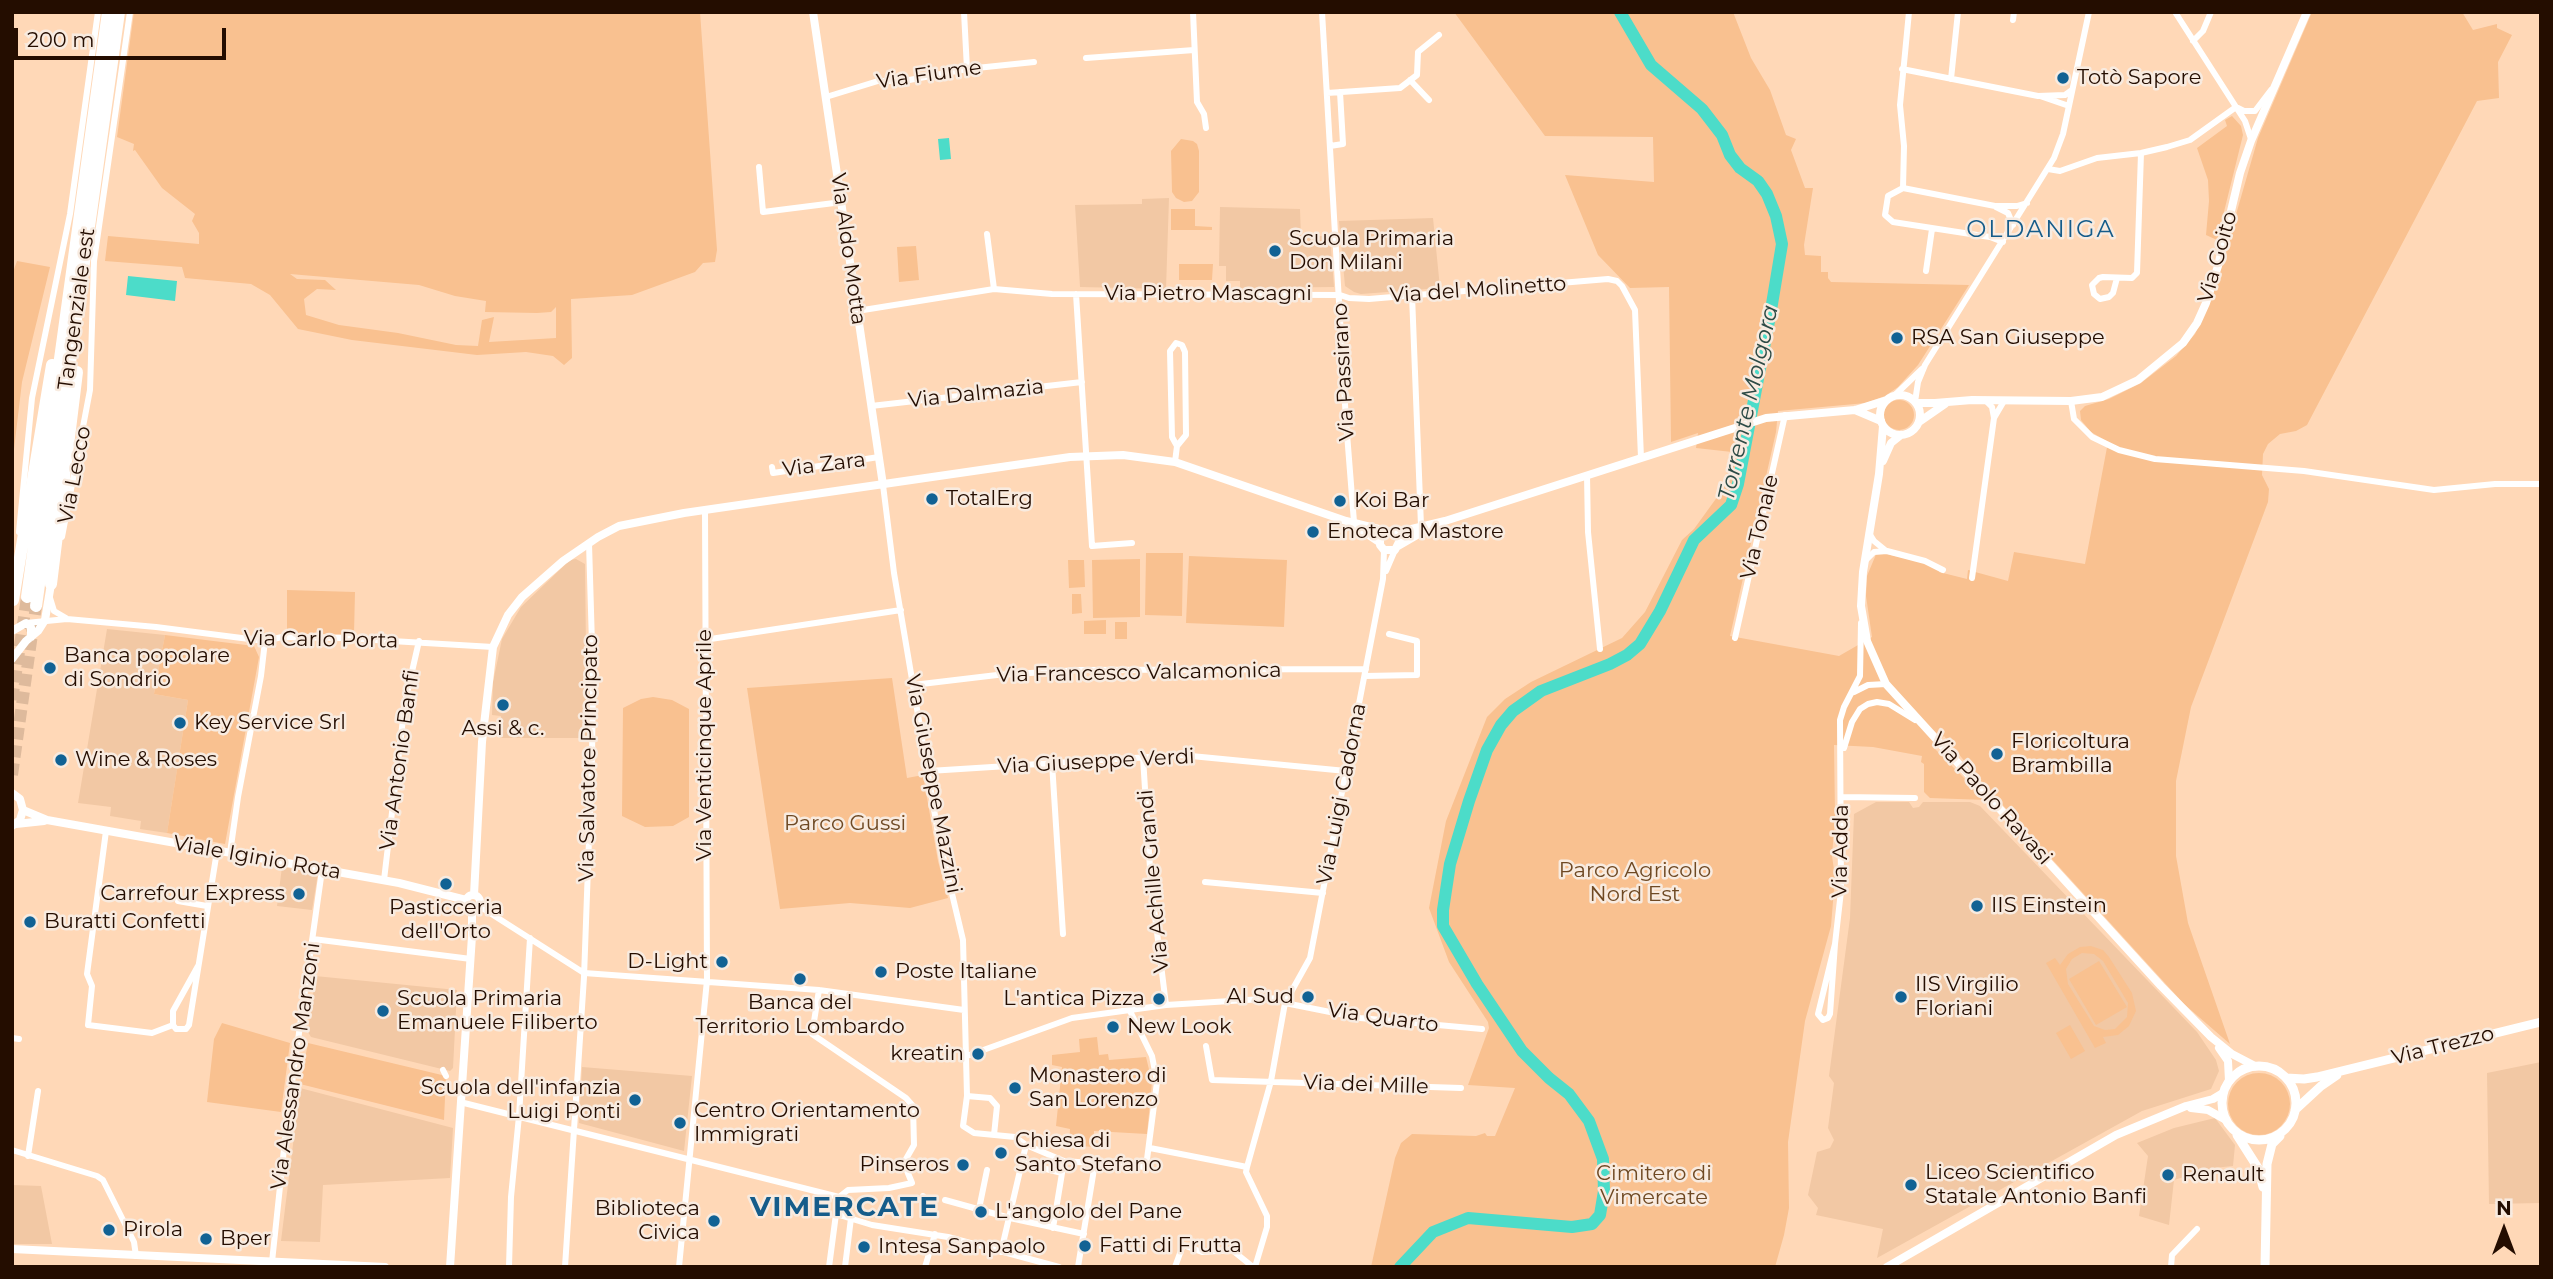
<!DOCTYPE html>
<html>
<head>
<meta charset="utf-8">
<style>
	body { margin:0 }
	#map { position:relative; width:2553px; height:1279px; overflow:hidden; background:#ffd8b7; font-family:Montserrat,sans-serif }
	canvas { display:block }
	.frame { position:absolute; inset:0; border:14px solid #240d00; pointer-events:none }
	.north { position:absolute; left:2469px; top:1195px; width:70px; height:70px; -webkit-text-stroke:5px #f8ebe0; paint-order:stroke; rotate:0deg; font-size:19px; font-weight:700; line-height:28px; text-align:center; color:#240d00 }
	.north::after { content:''; display:block; margin:auto; width:24px; height:32px; background:#240d00; clip-path:polygon(50% 0,100% 100%,50% 72%,0 100%) }
	.scale { position:absolute; left:14px; top:28px; width:212px; height:32px; box-sizing:border-box; border:4px solid #240d00; border-top:0; padding-left:9px; font-size:21px; line-height:24px; white-space:nowrap; color:#240d00; -webkit-text-stroke:5px #f8ebe0; paint-order:stroke }
</style>
</head>
<body>
<div id="map">
<canvas width="2553" height="1279"></canvas>
<div class="frame"></div>
<div class="north">N</div>
<div class="scale">200 m</div>
</div>
<script>
const ctx = document.querySelector('canvas').getContext('2d');
ctx.lineJoin = 'round';
function fillPath(path, color) { ctx.fillStyle = color; ctx.fill(path, 'evenodd'); }
const shape = rows => new Path2D(rows.map(r => 'M' + r).join(''));
function trace(path, color, width, dash) { ctx.strokeStyle = color; ctx.lineWidth = width; ctx.lineCap = dash ? 'butt' : 'round'; ctx.setLineDash(dash || []); ctx.stroke(path); }
function write(font, color, halo, rows, align = 'center') {
  ctx.font = font + ' Montserrat,sans-serif'; ctx.lineWidth = 5; ctx.setLineDash([]); ctx.textBaseline = 'middle'; ctx.strokeStyle = halo; ctx.fillStyle = color; for (const [text, x, y, turn = 0] of rows) {
    ctx.save(); ctx.translate(x, y); ctx.rotate((+turn || 0) * Math.PI / 180); ctx.textAlign = isNaN(turn) ? turn : align; if (halo) ctx.strokeText(text, 0, 0); ctx.fillText(text, 0, 0); ctx.restore();
  }
}
const built = shape([
	[1169,198,1166,289,1080,287,1075,205,1142,204,1142,199],
	[1220,207,1300,209,1301,236,1330,236,1334,287,1240,288,1240,281,1226,281,1226,266,1219,266],
	[1433,218,1440,288,1361,294,1354,292,1345,286,1339,221],
	[576,559,585,564,587,738,500,738,501,716,492,715,493,682,502,639,521,607,570,560],
	[107,629,165,635,154,694,188,700,167,833,140,829,141,821,110,816,111,807,78,803],
	[1876,802,1909,802,1913,808,1919,807,1923,802,1970,802,1980,806,2197,1032,2216,1060,2219,1071,2211,1089,2142,1111,1877,1258,1883,1229,1816,1215,1818,1208,1808,1195,1817,1152,1830,1148,1834,1140,1828,1128,1834,1083,1829,1076,1850,918,1854,814],
	[282,867,318,873,312,910,277,906],
	[315,976,457,990,453,1068,450,1071,311,1037,308,1032],
	[2541,1062,2541,1203,2489,1204,2487,1073],
	[582,1067,692,1076,684,1151,579,1123],
	[300,1088,453,1128,450,1178,323,1185,320,1242,281,1241],
	[2215,1118,2235,1145,2233,1166,2213,1168,2174,1180,2169,1225,2139,1216,2148,1156,2137,1143,2174,1128],
	[12,1185,41,1186,52,1244,12,1244]
]);
const green = shape([
	[134,12,700,12,717,250,715,262,703,263,695,272,632,295,571,299,572,358,564,365,553,356,526,352,477,355,352,340,298,329,270,295,251,284,185,278,182,267,105,261,108,236,199,244,199,233,192,221,195,214,162,188,135,150,133,151,134,144,117,137],
	[290,274,419,285,455,296,486,301,485,312,537,313,551,312,556,307,556,338,489,342,494,317,482,320,478,346,456,345,398,333,339,325,306,315,304,299,317,289,336,290,325,280,297,279],
	[1454,12,1733,12,1751,58,1770,90,1786,135,1796,139,1791,150,1805,188,1813,188,1804,245,1805,255,1821,256,1821,272,1828,272,1828,278,1831,282,1969,285,1918,365,1898,387,1885,396,1866,403,1778,411,1776,432,1730,636,1839,656,1872,637,1866,596,1867,576,1877,552,1922,562,1939,569,1939,572,1967,579,1968,570,2008,581,2014,552,2085,564,2108,442,2091,432,2081,420,2080,411,2085,406,2109,399,2141,383,2176,356,2195,334,2212,298,2258,138,2312,12,2462,12,2473,30,2497,24,2497,28,2512,35,2498,62,2499,98,2477,101,2307,425,2296,431,2280,434,2268,444,2263,454,2262,475,2269,489,2268,502,2191,707,2176,781,2176,856,2188,923,2230,1044,2184,1004,1979,779,1944,736,1933,747,1986,800,1930,798,1924,792,1924,764,1921,762,1922,756,1873,747,1834,745,1835,816,1832,856,1835,877,1831,926,1805,1021,1788,1142,1789,1208,1784,1235,1775,1267,1371,1267,1395,1158,1401,1143,1412,1134,1476,1136,1485,1133,1487,1136,1495,1136,1515,1088,1468,1085,1489,1028,1488,1022,1449,962,1429,908,1446,821,1487,717,1505,699,1531,682,1622,638,1645,612,1682,540,1694,529,1723,489,1732,452,1696,448,1698,433,1671,442,1669,287,1630,288,1598,255,1565,175,1654,182,1653,137,1545,136],
	[2232,116,2241,126,2243,135,2217,240,2206,235,2209,201,2208,180,2197,148,2227,126,2225,120],
	[1181,139,1193,141,1197,144,1199,151,1199,192,1192,201,1184,202,1176,198,1172,192,1171,151],
	[1171,209,1195,209,1195,226,1212,227,1212,230,1171,230],
	[916,246,919,280,899,282,897,247],
	[17,261,50,267,22,382,12,466,12,275],
	[1179,264,1213,264,1212,280,1179,280],
	'1884 415a15 15 0 1 1 30 0a15 15 0 1 1-30 0Z',
	[1146,553,1183,553,1182,616,1145,615],
	[1189,556,1287,560,1284,627,1186,623],
	[1140,559,1140,617,1093,618,1092,560],
	[1068,560,1084,560,1085,587,1069,588],
	[287,590,355,592,354,634,287,634],
	[1072,594,1081,594,1082,613,1072,614],
	[1106,620,1106,634,1084,634,1084,621],
	[1115,622,1127,622,1127,639,1115,639],
	[165,635,254,646,259,657,225,844,167,833,188,700,154,694],
	[892,678,907,778,923,775,938,861,948,898,910,908,850,903,780,909,747,688],
	[653,697,672,700,689,709,689,817,673,826,645,827,622,816,623,708,641,699],
	[2091,946,2103,950,2109,957,2132,993,2136,1011,2129,1026,2118,1035,2103,1037,2106,1043,2095,1048,2046,963,2055,958,2060,965,2068,954,2080,947],
	[2082,953,2094,954,2103,961,2128,1003,2127,1017,2115,1029,2105,1030,2094,1026,2068,984,2066,969,2072,959],
	[2099,961,2127,1007,2096,1025,2069,979],
	[222,1023,290,1043,281,1112,207,1102,214,1039],
	[2070,1025,2085,1051,2071,1059,2056,1033],
	[1097,1037,1099,1055,1108,1054,1109,1060,1146,1057,1152,1082,1147,1134,1094,1131,1093,1147,1069,1145,1070,1129,1056,1126,1062,1067,1052,1065,1052,1055,1080,1052,1079,1039],
	[308,1043,446,1076,444,1120,300,1084],
	'2228 1104a31 31 0 1 1 62 0a31 31 0 1 1-62 0Z'
]);
const water = shape([
	[949,138,951,159,940,160,938,139],
	[128,276,177,281,175,301,126,295]
]);
const river = shape([
	[1400,1267,1433,1232,1468,1218,1572,1227,1592,1224,1600,1215,1604,1191,1603,1159,1589,1121,1569,1094,1549,1078,1522,1051,1477,984,1443,926,1443,910,1450,864,1469,801,1487,750,1501,725,1513,711,1541,691,1610,664,1627,655,1640,644,1660,611,1694,540,1731,505,1738,484,1770,316,1782,244,1776,216,1767,194,1758,181,1740,168,1730,155,1722,135,1702,109,1651,65,1620,12]
]);
const motorwayTunnel = shape([
	[12,700,27,597],
	[12,775,36,606]
]);
const minor = shape([
	[964,12,967,69],
	[1193,12,1197,102,1204,114,1206,128],
	[1322,12,1346,421,1354,522],
	[2175,12,2245,121,2251,139],
	[2013,20,2014,12],
	[2193,41,2203,31,2211,12],
	[1086,58,1194,50],
	[1902,69,2038,96,2065,95,2072,90],
	[1951,79,1958,12],
	[1410,80,1429,100],
	[1327,93,1400,88,1417,75,1418,52,1439,35],
	[2040,96,2069,106],
	[826,97,878,81,904,81,967,69,1034,62],
	[2238,108,2244,111,2255,111,2271,90],
	[1330,146,1343,144,1340,92],
	[759,167,763,212,842,202],
	[2048,169,2060,171,2097,158,2141,153,2167,147,2190,140,2236,107],
	[1903,188,1904,146,1900,105,1909,12],
	[1996,207,2008,213,2013,225],
	[987,234,994,289],
	[2003,242,1990,237,1893,222,1885,215,1888,196,1903,188,1995,206,2017,206,2027,203],
	[1926,271,1932,229],
	[2117,278,2113,293,2109,297,2100,299,2094,294,2092,285,2099,278,2103,277,2132,278,2137,273,2141,153],
	[1076,294,1092,546,1132,543],
	[1412,295,1421,526],
	[857,311,994,289,1052,294,1340,295,1349,298,1369,299,1608,279,1617,281,1622,286,1635,310,1641,458],
	[1895,395,1922,369],
	[1985,400,1992,407,1994,418],
	[2071,401,2074,419,2092,437,2119,450,2155,459,2304,471,2434,490,2495,484,2541,484],
	[1915,402,1918,382,1925,365,2054,158,2063,134,2089,12],
	[871,406,1082,382],
	[1175,462,1177,446,1172,437,1170,351,1176,343,1182,345,1185,352,1186,435,1177,446],
	[772,467,773,473,879,457],
	[1587,475,1588,532,1600,649],
	[883,485,894,573,939,839,963,940,967,1096,963,1126,974,1133,1015,1137,1026,1145,1064,1161,1146,1167,1157,1082,1152,1056,1130,1011],
	[19,532,32,398,70,214,98,12],
	[1869,533,1874,541,1885,550],
	[62,537,90,390,94,261,130,12],
	[1865,561,1874,552,1887,551,1925,561,1943,570],
	[1386,571,1395,550],
	[1972,578,1994,418,2004,401],
	[50,598,54,611,66,618],
	[26,623,67,619,156,627,265,641,282,637,341,638,493,647],
	[1735,638,1785,415],
	[704,640,901,610],
	[1365,676,1417,675,1417,641,1389,634],
	[913,685,997,675,1080,670,1366,669],
	[1854,692,1868,685,1886,684],
	[1844,748,1852,722,1860,709,1868,704,1877,702,1889,704,1915,720],
	[1143,757,1151,884,1166,1005],
	[1052,763,1063,934],
	[929,771,1181,755,1346,771],
	[1842,797,1915,798],
	[106,831,87,974,92,986,88,1025,152,1033,173,1025],
	[230,853,238,797,261,676,265,641],
	[384,880,405,702,419,641],
	[1205,882,1323,893],
	[178,901,207,906],
	[479,906,584,973,819,990,964,1010],
	[313,939,471,959],
	[1835,944,1841,891,1840,720,1844,707,1860,676,1861,623],
	[1835,944,1830,1014,1828,1018,1823,1020,1818,1014,1835,944],
	[198,966,173,1011,173,1025,176,1029,186,1029,189,1025,217,851],
	[819,990,812,1034,906,1098,913,1106,914,1145,906,1159,905,1166,912,1183,889,1188,848,1190,839,1197],
	[12,1038,19,1039],
	[1206,1046,1212,1080,1461,1088],
	[964,1057,1072,1018,1166,1005,1279,998,1285,1003,1360,1018,1482,1029],
	[443,1070,446,1076],
	[967,1096,990,1098,997,1106,994,1135],
	[460,1102,839,1197],
	[1150,1148,1247,1167],
	[12,1150,97,1176,103,1180,134,1242,136,1256],
	[28,1156,38,1091],
	[1022,1163,1062,1173],
	[922,1199,923,1196],
	[945,1200,1010,1218,1084,1234],
	[979,1209,987,1170],
	[1053,1228,1064,1161],
	[1001,1252,1026,1145],
	[272,1262,288,1111,322,870],
	[509,1267,511,1197,519,1116,530,938],
	[565,1267,584,977,592,757,593,678,589,543],
	[679,1267,707,980,705,511],
	[829,1267,836,1214,872,1225,948,1237,1059,1267],
	[845,1267,851,1218],
	[925,1267,935,1234],
	[1078,1267,1095,1163],
	[1175,1267,1183,1245,1202,1252,1232,1250,1253,1267],
	[1255,1267,1267,1227,1267,1216,1246,1172,1247,1167,1271,1081,1285,1003,1310,958,1383,579,1384,550],
	[2171,1267,2172,1255,2197,1229]
]);
const tertiary = shape([
	[813,12,883,485],
	'1880 415a20 20 0 1 1 40 0a20 20 0 1 1-40 0Z',
	[1916,403,1935,403,1972,400,2071,401,2102,397,2138,380,2183,343,2197,323,2206,303,2218,266,2240,173,2251,141,2307,12],
	[1855,410,1881,421],
	[1919,422,1945,404],
	[1883,426,1879,474,1863,572,1861,606,1867,641,1886,684,2161,986,2211,1037,2232,1054,2255,1066],
	[1883,461,1891,443,1901,435],
	[1355,526,1379,542],
	[1387,532,1380,539,1380,545,1384,550,1395,550,1399,542],
	[1398,546,1429,528],
	[12,631,26,623,31,627,31,637],
	[12,659,26,641,38,631,45,620,51,584],
	[12,793,20,799,23,810,20,820,12,826],
	[23,810,47,820,399,883,466,900],
	[16,824,44,821],
	'466 902a7 7 0 1 1 14 0a7 7 0 1 1-14 0Z',
	[474,895,482,742,493,647,508,615,522,597,563,561,598,537,619,526,684,513,1070,457,1123,455,1175,462,1346,521,1395,533,1445,521,1766,418,1855,410,1887,400],
	[2219,1048,2228,1061,2229,1081],
	[2191,1108,2208,1110,2226,1120],
	[12,1249,385,1267],
	[450,1267,472,936,472,909],
	[1887,1267,2116,1135,2186,1106,2213,1099,2223,1093]
]);
const secondary = shape([
	'2222 1103a37 37 0 1 1 74 0a37 37 0 1 1-74 0Z',
	[2286,1078,2304,1079,2317,1077,2541,1022],
	[2295,1110,2321,1086,2337,1075],
	[2237,1135,2258,1168,2263,1187],
	[2265,1267,2267,1164,2272,1144,2280,1136]
]);
const motorway = shape([
	[51,584,77,372],
	[27,597,108,12],
	[13,600,52,365],
	[36,606,119,12]
]);
const markers = [
	[2063,78,7,"#116294"],
	[1275,251,7,"#116294"],
	[1897,338,7,"#116294"],
	[932,499,7,"#116294"],
	[1340,501,7,"#116294"],
	[1313,532,7,"#116294"],
	[50,668,7,"#116294"],
	[503,705,7,"#116294"],
	[180,723,7,"#116294"],
	[1997,754,7,"#116294"],
	[61,760,7,"#116294"],
	[446,884,7,"#116294"],
	[299,894,7,"#116294"],
	[1977,906,7,"#116294"],
	[30,922,7,"#116294"],
	[722,962,7,"#116294"],
	[881,972,7,"#116294"],
	[800,979,7,"#116294"],
	[1308,997,7,"#116294"],
	[1901,997,7,"#116294"],
	[1159,999,7,"#116294"],
	[383,1011,7,"#116294"],
	[1113,1027,7,"#116294"],
	[978,1054,7,"#116294"],
	[1015,1088,7,"#116294"],
	[635,1100,7,"#116294"],
	[680,1123,7,"#116294"],
	[1001,1153,7,"#116294"],
	[963,1165,7,"#116294"],
	[2168,1175,7,"#116294"],
	[1911,1185,7,"#116294"],
	[981,1212,7,"#116294"],
	[714,1221,7,"#116294"],
	[109,1230,7,"#116294"],
	[206,1239,7,"#116294"],
	[1085,1246,7,"#116294"],
	[864,1247,7,"#116294"]
];
const streetNames = [
	["Via Fiume",929,75,-8],
	["Via Aldo Motta",848,249,82],
	["Via Goito",2218,257,-74],
	["Via del Molinetto",1478,290,-4],
	["Via Pietro Mascagni",1208,294],
	["Tangenziale est",77,309,-82],
	["Via Passirano",1344,372,-93],
	["Via Dalmazia",976,394,-6],
	["Via Zara",824,465,-7],
	["Via Lecco",75,475,-79],
	["Via Tonale",1760,527,-77],
	["Via Carlo Porta",321,640,1],
	["Via Francesco Valcamonica",1139,673,-1],
	["Via Venticinque Aprile",705,745,-90],
	["Via Salvatore Principato",589,758,-89],
	["Via Antonio Banfi",400,760,-82],
	["Via Giuseppe Verdi",1096,762,-3],
	["Via Giuseppe Mazzini",933,784,79],
	["Via Luigi Cadorna",1342,794,-79],
	["Via Paolo Ravasi",1991,799,48],
	["Via Adda",1841,851,-89],
	["Viale Iginio Rota",257,858,10],
	["Via Achille Grandi",1154,881,-95],
	["Via Quarto",1383,1018,8],
	["Via Trezzo",2443,1046,-14],
	["Via Alessandro Manzoni",296,1066,-82],
	["Via dei Mille",1366,1085,2]
];
const poiNames = [
	["Totò Sapore",2077,78],
	["Scuola Primaria",1289,239],
	["Don Milani",1289,263],
	["RSA San Giuseppe",1911,338],
	["TotalErg",946,499],
	["Koi Bar",1354,501],
	["Enoteca Mastore",1327,532],
	["Banca popolare",64,656],
	["di Sondrio",64,680],
	["Key Service Srl",194,723],
	["Assi & c.",503,729,"center"],
	["Floricoltura",2011,742],
	["Brambilla",2011,766],
	["Wine & Roses",75,760],
	["Carrefour Express",285,894,"right"],
	["IIS Einstein",1991,906],
	["Pasticceria",446,908,"center"],
	["dell'Orto",446,932,"center"],
	["Buratti Confetti",44,922],
	["D-Light",708,962,"right"],
	["Poste Italiane",895,972],
	["IIS Virgilio",1915,985],
	["Floriani",1915,1009],
	["Al Sud",1294,997,"right"],
	["Scuola Primaria",397,999],
	["Emanuele Filiberto",397,1023],
	["L'antica Pizza",1145,999,"right"],
	["Banca del",800,1003,"center"],
	["Territorio Lombardo",800,1027,"center"],
	["New Look",1127,1027],
	["kreatin",964,1054,"right"],
	["Monastero di",1029,1076],
	["San Lorenzo",1029,1100],
	["Scuola dell'infanzia",621,1088,"right"],
	["Luigi Ponti",621,1112,"right"],
	["Centro Orientamento",694,1111],
	["Immigrati",694,1135],
	["Chiesa di",1015,1141],
	["Santo Stefano",1015,1165],
	["Pinseros",949,1165,"right"],
	["Liceo Scientifico",1925,1173],
	["Statale Antonio Banfi",1925,1197],
	["Renault",2182,1175],
	["Biblioteca",700,1209,"right"],
	["Civica",700,1233,"right"],
	["L'angolo del Pane",995,1212],
	["Pirola",123,1230],
	["Bper",220,1239],
	["Fatti di Frutta",1099,1246],
	["Intesa Sanpaolo",878,1247]
];
const parkNames = [
	["Parco Gussi",845,824],
	["Parco Agricolo",1635,871],
	["Nord Est",1635,895],
	["Cimitero di",1654,1174],
	["Vimercate",1654,1198]
];
const waterNames = [
	["Torrente Molgora",1749,403,-77]
];
const quarterNames = [
	["OLDANIGA",2041,230]
];
const districtNames = [
	["VIMERCATE",845,1208]
];
fillPath(built, '#f2c8a4');
fillPath(green, '#f9c190');
fillPath(water, '#4cdcc9');
trace(river, '#4cdcc9', 12);
trace(motorwayTunnel, '#deba9c', 12, [12, 6]);
trace(minor, '#fff', 6);
trace(tertiary, '#fff', 8);
trace(secondary, '#fff', 9);
trace(motorway, '#fff', 12);
for (const [x, y, r, color] of markers) { const dot = new Path2D(); dot.arc(x, y, r, 0, 2 * Math.PI); ctx.fillStyle = color; ctx.fill(dot); trace(dot, '#f8ebe0', 2.5); }
write('21px', '#240d00', '#f8ebe0', streetNames);
write('21px', '#240d00', '#f8ebe0', poiNames, 'left');
write('21px', '#6f4923', '#f8ebe0', parkNames);
write('italic 23px', '#2d4b46', '#f8ebe0', waterNames);
ctx.letterSpacing = '2px';
write('24px', '#155c8a', '#f8ebe0', quarterNames);
ctx.letterSpacing = '0px';
ctx.letterSpacing = '2px';
write('bold 28px', '#155c8a', '#f8ebe0', districtNames);
ctx.letterSpacing = '0px';
</script>
</body>
</html>
